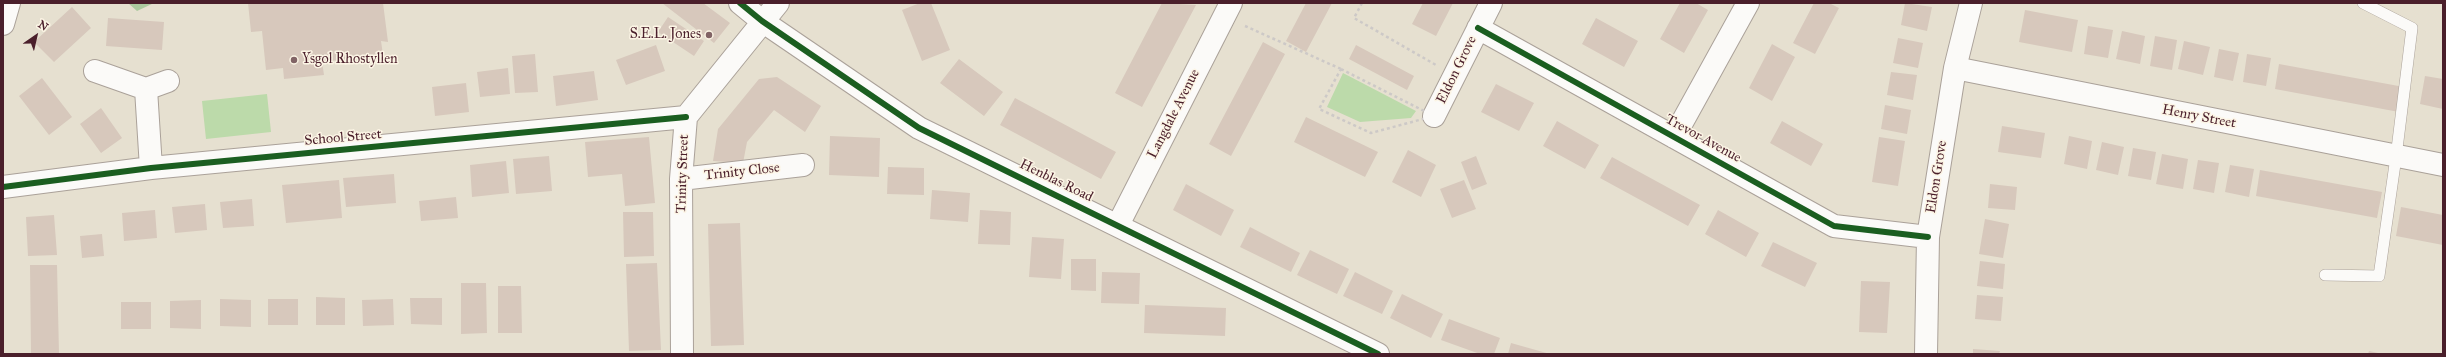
<!DOCTYPE html>
<html>
<head>
<meta charset="utf-8">
<style>
	body { margin:0 }
	#map { position:relative; width:2446px; height:357px; overflow:hidden; background:#e6e0d0; font-family:"IM FELL Great Primer",serif }
	canvas { display:block }
	.frame { position:absolute; inset:0; border:4px solid #4a1f2b; pointer-events:none }
	.north { position:absolute; left:16px; top:16px; width:40px; height:40px; -webkit-text-stroke:3px #fcf5e5; paint-order:stroke; rotate:34deg; font-size:11px; font-weight:700; line-height:16px; text-align:center; color:#4a1f2b }
	.north::after { content:''; display:block; margin:auto; width:14px; height:18px; background:#4a1f2b; clip-path:polygon(50% 0,100% 100%,50% 72%,0 100%) }
</style>
</head>
<body>
<div id="map">
<canvas width="2446" height="357"></canvas>
<div class="frame"></div>
<div class="north">N</div>
</div>
<script>
const ctx = document.querySelector('canvas').getContext('2d');
ctx.lineJoin = 'round';
function fillPath(path, color) { ctx.fillStyle = color; ctx.fill(path, 'evenodd'); }
const shape = rows => new Path2D(rows.map(r => 'M' + r).join(''));
function trace(path, color, width, dash) { ctx.strokeStyle = color; ctx.lineWidth = width; ctx.lineCap = dash ? 'butt' : 'round'; ctx.setLineDash(dash || []); ctx.stroke(path); }
function write(font, color, halo, rows, align = 'center') {
  ctx.font = font + ' "IM FELL Great Primer",serif'; ctx.lineWidth = 3; ctx.setLineDash([]); ctx.textBaseline = 'middle'; ctx.strokeStyle = halo; ctx.fillStyle = color; for (const [text, x, y, turn = 0] of rows) {
    ctx.save(); ctx.translate(x, y); ctx.rotate((+turn || 0) * Math.PI / 180); ctx.textAlign = isNaN(turn) ? turn : align; if (halo) ctx.strokeText(text, 0, 0); ctx.fillText(text, 0, 0); ctx.restore();
  }
}
const green = shape([
	[1343,73,1416,111,1411,118,1360,122,1327,107],
	[267,94,271,132,206,139,202,101]
]);
const forest = shape([
	[128,3,154,3,137,11]
]);
const building = shape([
	[248,3,383,3,388,42,381,41,383,55,322,62,324,75,284,79,283,68,266,70,262,31,251,32],
	[662,3,703,3,730,23,714,43],
	[920,3,931,3,950,50,922,61,902,10],
	[1162,3,1196,5,1142,107,1115,93],
	[1306,3,1332,3,1306,52,1286,41],
	[1423,3,1453,3,1436,36,1412,24],
	[1680,3,1696,3,1708,10,1684,53,1660,39],
	[1814,3,1829,3,1839,8,1815,54,1793,43],
	[1905,3,1932,7,1927,31,1901,25],
	[72,7,91,28,54,62,34,42],
	[2025,10,2078,20,2072,52,2019,42],
	[668,17,704,41,694,56,658,32],
	[108,18,164,22,162,50,106,46],
	[1596,18,1638,41,1624,67,1582,44],
	[2088,26,2113,30,2108,58,2084,54],
	[2122,31,2145,36,2140,64,2116,59],
	[2155,36,2177,40,2172,70,2150,66],
	[1898,38,1923,43,1918,68,1893,63],
	[2184,41,2210,47,2203,75,2178,69],
	[1263,42,1285,54,1231,156,1209,144],
	[1772,44,1795,57,1772,101,1749,88],
	[656,45,665,71,626,85,616,60],
	[1356,45,1414,76,1407,90,1349,59],
	[2219,49,2239,53,2233,81,2214,77],
	[535,54,538,92,515,93,512,56],
	[2247,54,2271,58,2266,86,2243,82],
	[959,59,1003,92,984,116,940,83],
	[2279,64,2404,87,2399,112,2275,89],
	[508,68,510,94,480,97,477,72],
	[594,71,598,100,556,106,553,76],
	[1891,72,1917,75,1913,100,1887,95],
	[2425,76,2443,79,2443,109,2420,104],
	[777,77,821,106,805,132,774,110,747,142,743,163,713,161,718,129,759,79],
	[42,78,72,117,49,135,19,96],
	[466,83,469,112,435,116,432,87],
	[1496,84,1534,103,1519,131,1481,112],
	[1015,98,1116,152,1101,179,1000,125],
	[1885,105,1911,110,1907,134,1881,129],
	[101,108,122,138,101,153,80,124],
	[1306,117,1378,152,1365,177,1294,142],
	[1557,121,1599,145,1585,169,1543,146],
	[1782,121,1823,144,1811,166,1770,143],
	[2002,126,2045,133,2041,158,1998,152],
	[830,136,880,138,879,177,829,175],
	[2069,136,2092,141,2087,169,2064,164],
	[649,137,655,203,625,206,622,174,588,177,585,142],
	[1879,137,1905,141,1898,186,1872,182],
	[2102,142,2124,147,2118,175,2096,170],
	[2133,148,2156,152,2151,180,2128,176],
	[1408,150,1436,165,1421,197,1392,182],
	[2162,154,2188,159,2183,189,2156,184],
	[549,156,552,191,516,194,513,159],
	[1476,156,1487,184,1472,190,1461,162],
	[1612,157,1700,205,1688,226,1600,178],
	[2198,160,2219,163,2214,193,2193,189],
	[506,161,509,193,472,197,470,165],
	[2230,165,2254,169,2249,197,2225,192],
	[888,167,924,168,924,195,887,194],
	[2260,170,2382,192,2377,218,2256,196],
	[394,174,396,203,346,207,343,178],
	[339,180,342,218,286,223,282,185],
	[1464,180,1476,209,1452,218,1440,189],
	[1186,184,1234,210,1221,236,1173,210],
	[1990,184,2017,187,2015,210,1988,208],
	[932,190,970,193,968,222,930,219],
	[456,197,458,218,421,221,419,201],
	[252,199,254,226,223,228,220,202],
	[205,204,207,230,175,233,172,207],
	[2401,207,2443,215,2443,245,2396,236],
	[155,210,157,238,124,241,122,213],
	[980,210,1011,212,1010,245,978,244],
	[1718,210,1759,233,1746,257,1705,234],
	[623,212,653,212,654,256,624,257],
	[54,215,57,255,28,256,26,217],
	[1985,219,2009,224,2003,258,1979,254],
	[740,223,744,345,711,346,708,224],
	[1250,227,1300,253,1291,272,1240,247],
	[102,234,104,256,82,258,80,236],
	[1032,237,1064,239,1061,279,1029,277],
	[1773,242,1817,263,1805,287,1761,266],
	[1310,250,1349,269,1337,294,1297,275],
	[1071,259,1096,259,1096,291,1071,290],
	[1980,261,2005,264,2003,289,1977,286],
	[657,263,661,350,629,351,626,264],
	[30,265,57,265,59,354,31,354],
	[1102,272,1140,273,1139,304,1101,303],
	[1355,272,1393,291,1382,314,1343,296],
	[1861,281,1890,282,1887,333,1859,332],
	[461,283,486,283,487,333,461,334],
	[498,286,521,286,522,333,498,333],
	[1402,294,1443,314,1431,338,1390,318],
	[1977,295,2003,297,2001,321,1975,319],
	[316,297,345,298,345,325,316,325],
	[410,298,442,298,442,325,411,324],
	[220,299,251,300,251,327,220,326],
	[268,299,298,299,298,325,268,325],
	[393,299,394,325,363,326,362,300],
	[201,300,201,329,170,328,170,301],
	[121,302,151,302,151,329,121,329],
	[1145,305,1226,308,1225,336,1144,333],
	[1449,319,1500,338,1494,354,1480,354,1441,340],
	[1511,343,1550,354,1508,354],
	[1973,349,2000,351,1999,354,1973,354],
	[2369,351,2378,353,2378,354,2368,354]
]);
const path = shape([
	[1362,3,1354,18,1436,65],
	[1245,26,1341,69],
	[1341,69,1434,116,1371,133,1319,109,1341,69]
]);
const service = shape([
	[2325,275,2379,276,2396,157,2412,28,2363,3]
]);
const minor = shape([
	[740,3,762,21,919,128,1378,354],
	[3,24,9,3],
	[1478,28,1834,226,1928,237],
	[1955,68,2443,165],
	[95,71,146,89,151,168],
	[146,89,168,81],
	[1434,116,1491,3],
	[1674,137,1748,3],
	[681,179,803,165],
	[3,187,151,168,686,117],
	[1118,225,1231,3],
	[682,354,681,179,686,117,778,3],
	[1926,354,1928,237,1955,68,1971,3]
]);
const cycleway = shape([
	[740,3,762,21,919,128,1378,354],
	[1478,28,1834,226,1928,237],
	[3,187,151,168,686,117]
]);
const markers = [
	[709,35,4,"#816365"],
	[294,60,4,"#816365"]
];
const poiNames = [
	["S.E.L. Jones",701,35],
	["Ysgol Rhostyllen",302,60,"left"]
];
const streetNames = [
	["Eldon Grove",1457,70,-64],
	["Langdale Avenue",1174,114,-63],
	["Henry Street",2199,117,11],
	["School Street",343,138,-5],
	["Trevor Avenue",1703,139,29],
	["Trinity Close",742,172,-6],
	["Trinity Street",683,174,-88],
	["Eldon Grove",1937,177,-81],
	["Henblas Road",1056,181,26]
];
fillPath(green, '#bcdaaa');
fillPath(forest, '#abc99e');
fillPath(building, '#d7c8bc');
trace(service, '#aaa199', 12);
trace(minor, '#aaa199', 24);
trace(path, '#cdc9c7', 2.5, [3, 3]);
trace(service, '#fbfaf8', 11);
trace(minor, '#fbfaf8', 22);
trace(cycleway, '#1b5e20', 6);
for (const [x, y, r, color] of markers) { const dot = new Path2D(); dot.arc(x, y, r, 0, 2 * Math.PI); ctx.fillStyle = color; ctx.fill(dot); trace(dot, '#fcf5e5', 1.5); }
write('14px', '#4a1f2b', '#fcf5e5', poiNames, 'right');
write('14px', '#4a1f2b', '#fcf5e5', streetNames);
</script>
</body>
</html>
